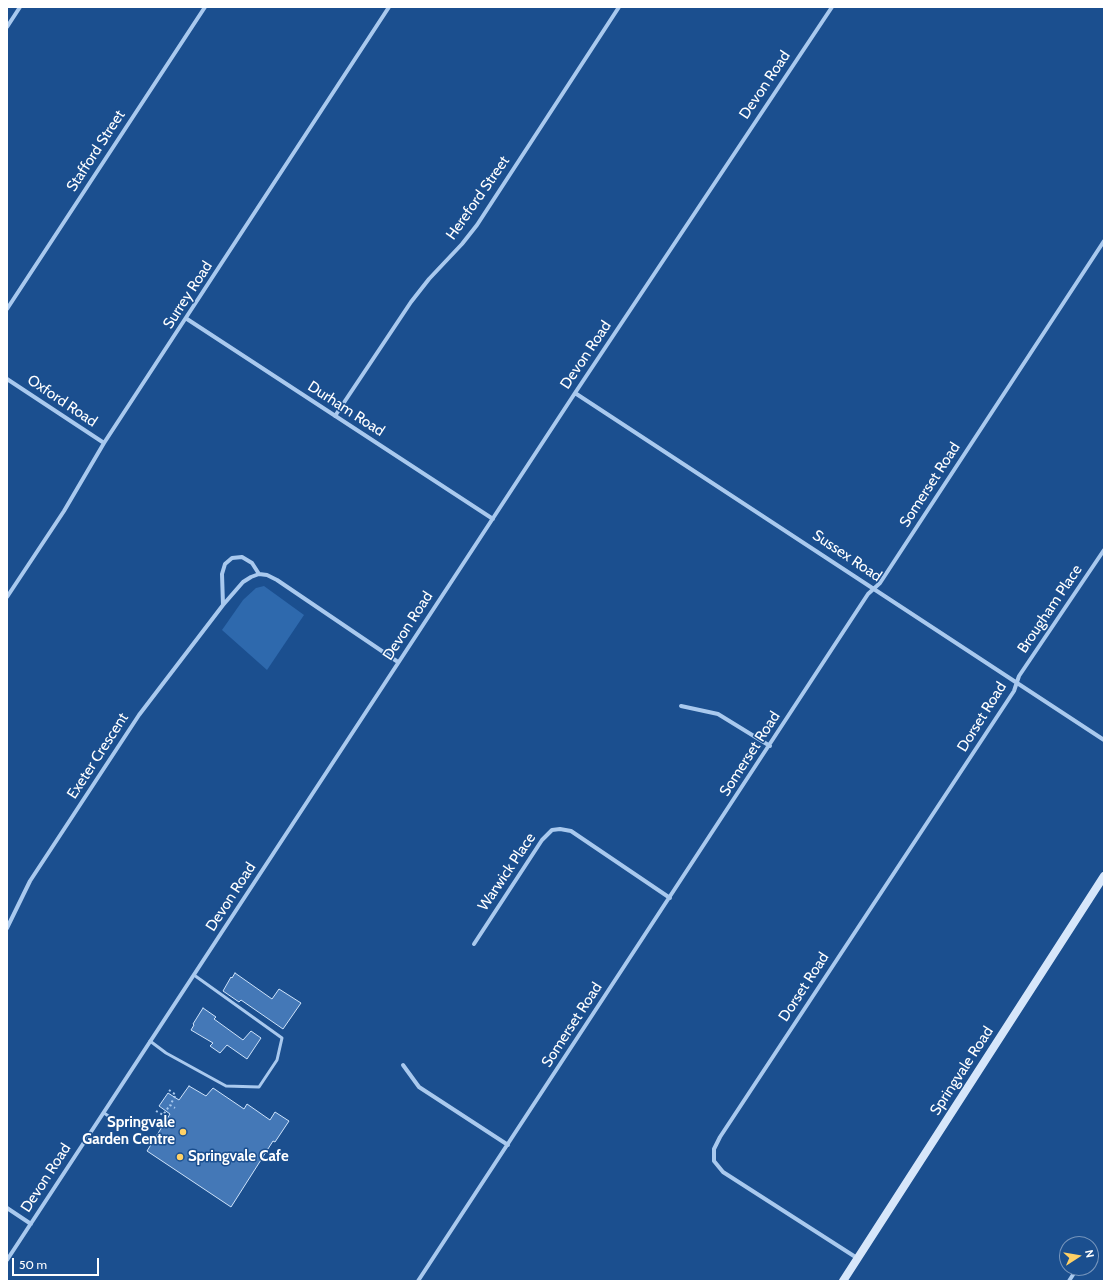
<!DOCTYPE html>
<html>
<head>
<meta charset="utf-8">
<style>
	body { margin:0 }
	#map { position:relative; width:1111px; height:1288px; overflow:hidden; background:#1b4f8f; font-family:Cabin,sans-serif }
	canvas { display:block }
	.frame { position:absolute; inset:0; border:8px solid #fff; pointer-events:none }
	.north { position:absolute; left:1059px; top:1236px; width:40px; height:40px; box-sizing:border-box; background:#1b4f8f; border:1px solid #7695bc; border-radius:50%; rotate:78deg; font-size:11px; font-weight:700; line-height:16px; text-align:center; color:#fff }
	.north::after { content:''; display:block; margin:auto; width:14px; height:18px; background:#ffd166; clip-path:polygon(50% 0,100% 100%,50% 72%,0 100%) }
	.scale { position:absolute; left:12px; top:1258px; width:87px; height:18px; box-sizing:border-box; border:2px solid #fff; border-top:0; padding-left:5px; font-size:12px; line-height:14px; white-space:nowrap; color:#fff; -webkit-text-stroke:3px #1b4f8f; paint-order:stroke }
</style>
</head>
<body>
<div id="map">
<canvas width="1111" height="1288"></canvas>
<div class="frame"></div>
<div class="north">N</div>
<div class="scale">50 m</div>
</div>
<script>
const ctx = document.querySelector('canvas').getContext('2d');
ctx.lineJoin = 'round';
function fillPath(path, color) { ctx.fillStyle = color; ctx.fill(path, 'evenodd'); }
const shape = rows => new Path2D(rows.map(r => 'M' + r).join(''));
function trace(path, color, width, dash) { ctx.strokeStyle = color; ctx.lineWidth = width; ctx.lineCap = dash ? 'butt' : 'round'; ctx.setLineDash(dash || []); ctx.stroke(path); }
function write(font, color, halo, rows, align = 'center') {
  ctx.font = font + ' Cabin,sans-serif'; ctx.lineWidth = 3; ctx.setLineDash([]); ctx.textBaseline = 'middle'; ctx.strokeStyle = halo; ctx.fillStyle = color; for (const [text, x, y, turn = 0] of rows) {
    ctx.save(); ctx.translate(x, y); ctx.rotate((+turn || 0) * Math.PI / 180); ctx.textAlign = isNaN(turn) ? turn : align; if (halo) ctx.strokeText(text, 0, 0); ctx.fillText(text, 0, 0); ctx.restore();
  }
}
const green = shape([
	[264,586,304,615,267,670,222,630,243,600,256,588]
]);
const building = shape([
	[235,973,272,999,279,989,301,1003,283,1029,241,1000,239,1002,223,991,231,977,232,978,235,973],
	[203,1008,216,1017,214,1019,243,1040,251,1031,261,1038,247,1059,227,1045,220,1053,210,1046,213,1043,191,1030,194,1025,193,1024,203,1008],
	[189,1086,206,1096,213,1088,244,1109,247,1104,270,1120,275,1112,289,1121,275,1142,273,1141,231,1207,147,1151,170,1114,159,1106,168,1093,179,1100,189,1086]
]);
const path = shape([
	[169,1090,176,1095,170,1105,175,1108],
	[156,1111,163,1115,170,1105]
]);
const lane = shape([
	[150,1041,166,1053,226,1086,259,1087,277,1060,282,1038,194,975],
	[104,1113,120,1124]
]);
const street = shape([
	[7,27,20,7],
	[7,309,205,7],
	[187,319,493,519],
	[7,379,104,443],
	[575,393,1104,740],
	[335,416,411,302,429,279,462,244,477,225,619,7],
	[7,597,64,511,104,443,389,7],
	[223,605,222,574,225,564,232,558,242,557,252,563,259,574],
	[681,706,718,714,770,746],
	[7,928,30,881,139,715,223,605,243,582,251,577,259,574,267,575,277,580,398,662],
	[474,944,542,840,552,830,560,829,571,831,670,898],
	[403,1065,419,1087,508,1145],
	[7,1208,31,1224],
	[857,1258,723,1172,714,1161,714,1149,720,1137,1014,691,1019,676,1104,550],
	[7,1260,575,393,832,7],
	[418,1281,868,594,880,583,1104,241],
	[1069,1281,1076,1270]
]);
const secondary = shape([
	[843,1281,1104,876]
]);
const markers = [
	[183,1132,4,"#ffd166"],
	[180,1157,4,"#ffd166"]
];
const streetNames = [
	["Devon Road",765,85,-56],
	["Stafford Street",96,151,-57],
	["Hereford Street",478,198,-55],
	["Surrey Road",188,295,-57],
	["Devon Road",586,355,-56],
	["Oxford Road",62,401,34],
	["Durham Road",346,409,33],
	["Somerset Road",930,485,-57],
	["Sussex Road",847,556,34],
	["Brougham Place",1050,609,-56],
	["Devon Road",408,626,-57],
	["Dorset Road",982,717,-58],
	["Somerset Road",750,754,-57],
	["Exeter Crescent",98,756,-57],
	["Warwick Place",507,872,-56],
	["Devon Road",231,897,-57],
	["Dorset Road",804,987,-57],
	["Somerset Road",572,1025,-57],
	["Springvale Road",962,1071,-57],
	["Devon Road",46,1178,-57]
];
const poiNames = [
	["Springvale",175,1123],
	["Garden Centre",175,1140],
	["Springvale Cafe",188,1157,"left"]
];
fillPath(green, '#2e69ad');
fillPath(building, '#4478b7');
trace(building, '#cfe3fa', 1);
trace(path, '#a9c9ee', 2, [2, 3]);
trace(lane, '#a9c9ee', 3);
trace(street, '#a9c9ee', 4);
trace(secondary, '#d6e6fa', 8);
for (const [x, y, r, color] of markers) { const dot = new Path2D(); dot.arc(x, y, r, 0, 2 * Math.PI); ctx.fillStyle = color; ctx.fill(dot); trace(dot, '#1b4f8f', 1.5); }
write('15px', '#fff', '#1b4f8f', streetNames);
write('bold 15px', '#fff', '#1b4f8f', poiNames, 'right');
</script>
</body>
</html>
